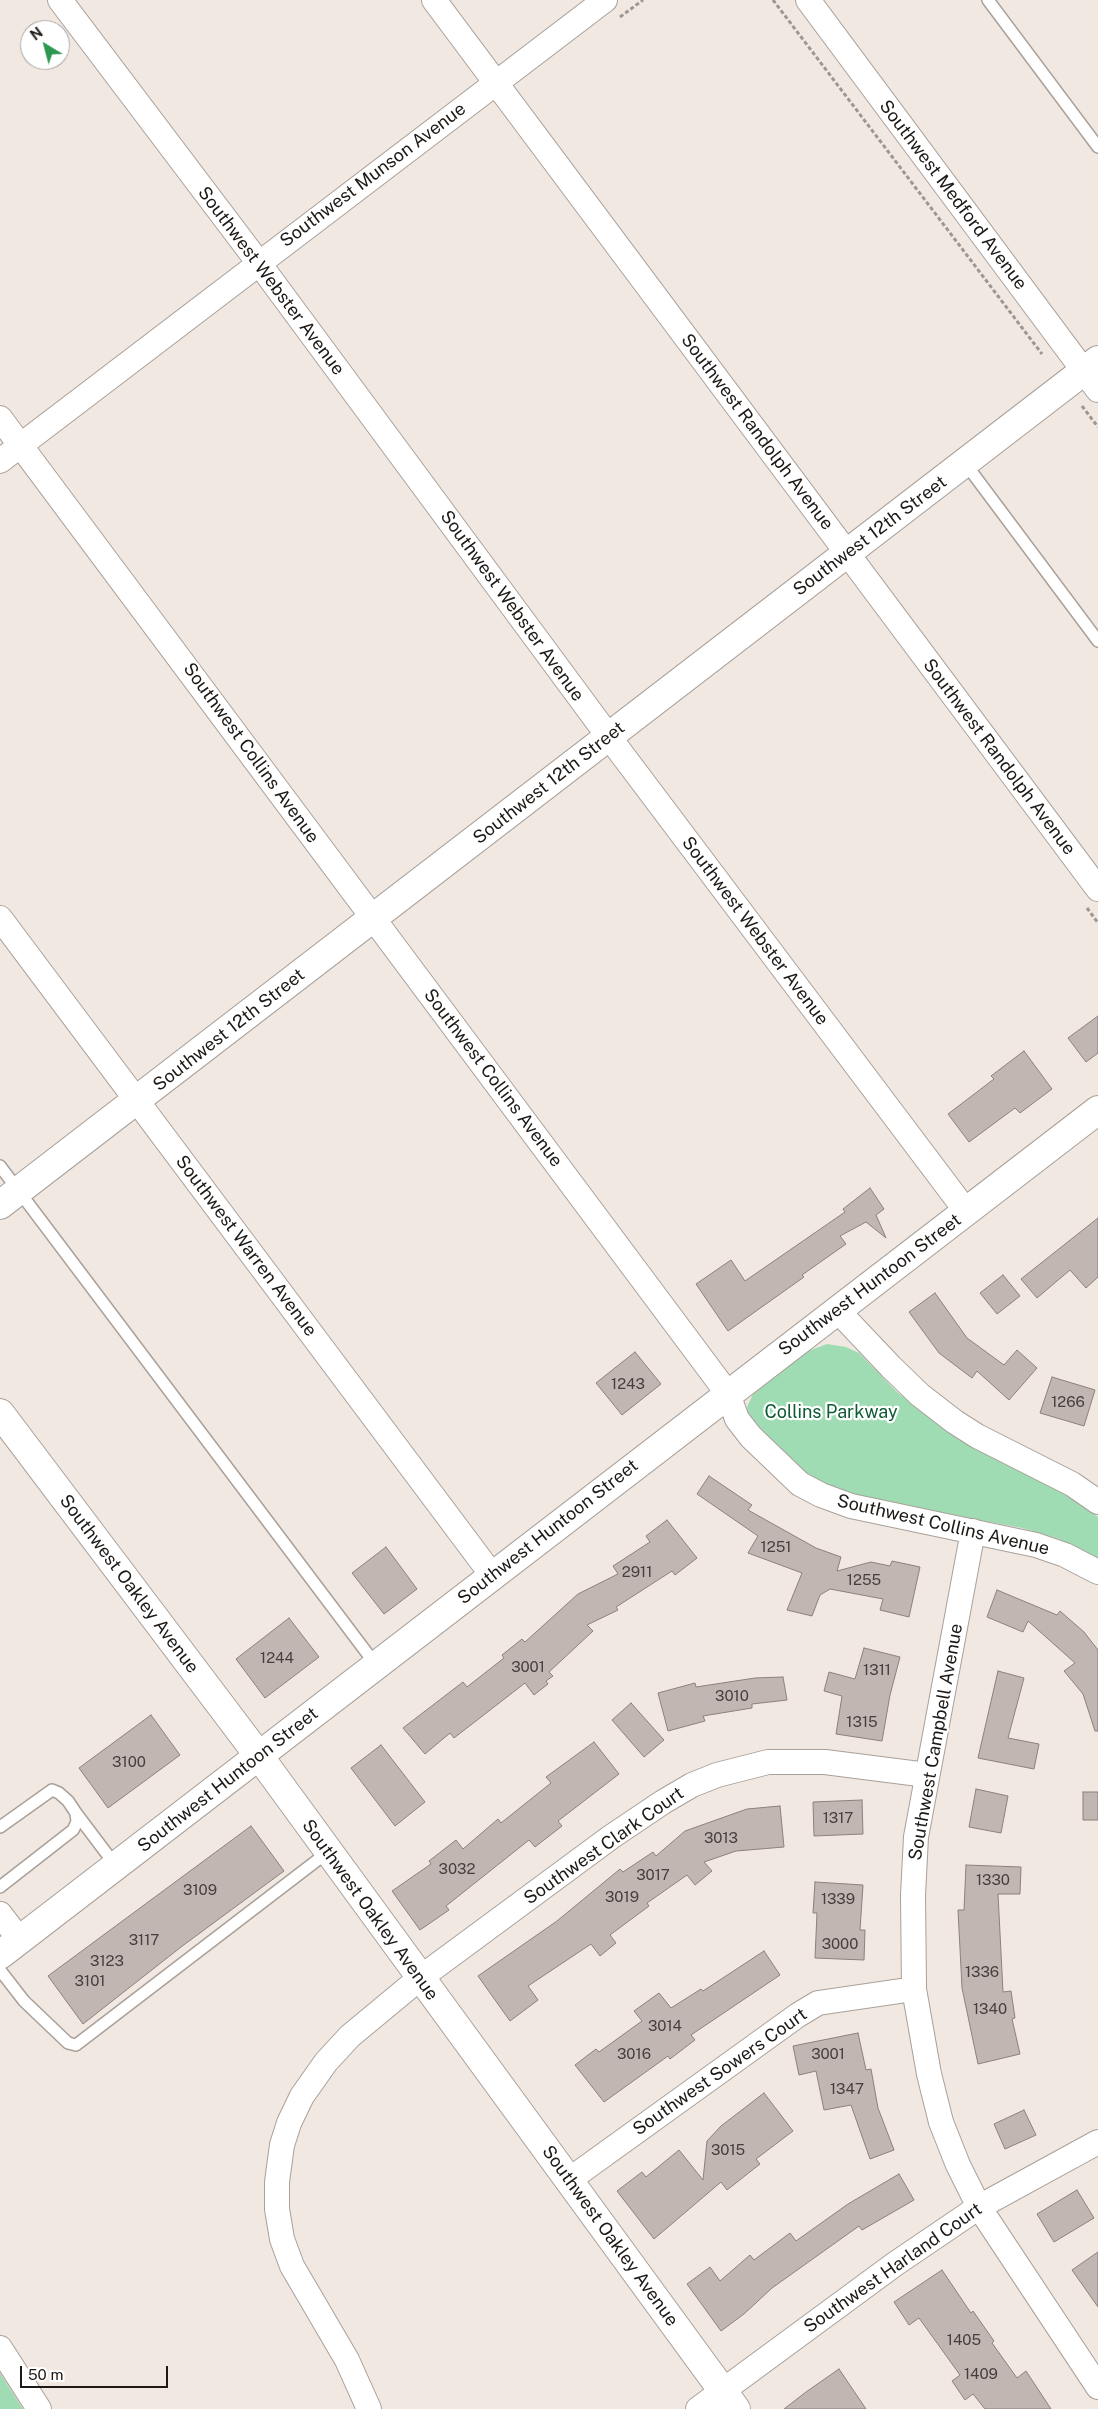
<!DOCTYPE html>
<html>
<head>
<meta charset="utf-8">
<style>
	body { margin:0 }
	#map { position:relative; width:1098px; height:2409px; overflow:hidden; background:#f1e8e1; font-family:"Public Sans",sans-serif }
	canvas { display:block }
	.north { position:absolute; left:20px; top:20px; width:50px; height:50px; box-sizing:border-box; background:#fff; border:1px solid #a4a3a2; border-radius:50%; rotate:323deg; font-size:14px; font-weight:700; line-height:20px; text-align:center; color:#1c1916 }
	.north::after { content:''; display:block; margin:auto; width:18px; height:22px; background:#2b9750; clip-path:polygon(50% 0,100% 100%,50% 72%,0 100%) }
	.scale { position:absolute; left:20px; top:2366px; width:148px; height:22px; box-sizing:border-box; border:2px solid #1c1916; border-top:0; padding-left:6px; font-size:15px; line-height:18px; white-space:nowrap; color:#1c1916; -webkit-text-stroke:4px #fff; paint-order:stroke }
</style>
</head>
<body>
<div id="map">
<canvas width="1098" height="2409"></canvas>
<div class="north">N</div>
<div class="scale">50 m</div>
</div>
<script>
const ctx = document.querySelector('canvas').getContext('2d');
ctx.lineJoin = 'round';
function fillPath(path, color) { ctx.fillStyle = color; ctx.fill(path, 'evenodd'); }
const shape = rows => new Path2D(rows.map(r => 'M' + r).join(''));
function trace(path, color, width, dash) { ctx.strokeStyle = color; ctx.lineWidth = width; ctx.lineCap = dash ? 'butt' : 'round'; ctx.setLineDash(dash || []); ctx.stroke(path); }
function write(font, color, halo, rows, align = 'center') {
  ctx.font = font + ' "Public Sans",sans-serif'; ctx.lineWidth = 4.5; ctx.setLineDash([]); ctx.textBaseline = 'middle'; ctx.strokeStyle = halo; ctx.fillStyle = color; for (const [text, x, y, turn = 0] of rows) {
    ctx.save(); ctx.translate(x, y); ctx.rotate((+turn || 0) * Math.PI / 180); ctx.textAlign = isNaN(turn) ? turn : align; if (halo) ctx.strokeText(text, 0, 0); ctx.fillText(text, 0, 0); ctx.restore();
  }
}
const green = shape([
	[827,1344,846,1347,859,1353,897,1392,943,1427,1055,1488,1098,1517,1098,1560,1059,1539,1022,1528,898,1505,838,1490,817,1482,799,1469,759,1429,749,1417,747,1407,753,1394,766,1384,808,1351],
	[0,2373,23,2409,0,2409]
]);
const building = shape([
	[1098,1016,1098,1053,1086,1062,1068,1038,1098,1016],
	[1024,1051,1052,1089,1020,1113,1015,1108,969,1142,948,1114,994,1079,991,1076,1024,1051],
	[870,1188,884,1209,876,1215,886,1238,866,1222,840,1236,846,1244,802,1275,804,1277,728,1331,696,1284,731,1260,745,1281,845,1212,843,1209,870,1188],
	[1098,1218,1098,1277,1086,1288,1070,1270,1037,1298,1021,1279,1098,1218],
	[1003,1275,1020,1296,997,1314,980,1293,1003,1275],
	[935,1293,967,1338,1004,1365,1017,1350,1037,1368,1009,1400,977,1371,972,1378,939,1353,909,1312,935,1293],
	[635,1352,661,1384,622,1415,596,1383,635,1352],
	[1052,1377,1095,1390,1084,1426,1040,1413,1052,1377],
	[709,1476,752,1505,748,1510,816,1548,841,1557,837,1571,871,1562,890,1566,892,1561,920,1567,909,1617,880,1610,883,1599,830,1589,820,1595,812,1616,787,1610,802,1573,748,1553,758,1536,697,1494,709,1476],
	[667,1520,697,1558,675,1575,672,1571,616,1607,618,1610,587,1625,593,1631,549,1672,553,1676,546,1681,548,1684,534,1695,525,1683,454,1738,450,1733,425,1754,403,1728,463,1682,467,1687,504,1658,502,1655,522,1639,525,1642,578,1594,618,1574,613,1566,650,1542,646,1536,667,1520],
	[386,1547,417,1589,384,1614,352,1573,386,1547],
	[997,1590,1057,1615,1060,1611,1084,1632,1098,1650,1098,1731,1095,1731,1083,1694,1064,1671,1075,1663,1028,1621,1023,1632,987,1617,997,1590],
	[289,1618,319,1657,265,1698,236,1659,289,1618],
	[864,1648,900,1657,890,1695,882,1741,836,1734,842,1696,824,1691,829,1672,855,1679,864,1648],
	[998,1671,1024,1678,1008,1738,1039,1744,1034,1769,978,1758,998,1671],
	[783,1677,787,1700,752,1704,752,1708,703,1716,705,1721,668,1731,658,1693,695,1683,696,1687,755,1678,783,1677],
	[631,1703,664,1740,644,1757,612,1720,631,1703],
	[151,1715,180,1755,108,1808,79,1768,151,1715],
	[594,1742,619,1774,558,1821,562,1826,535,1847,529,1840,446,1906,449,1910,420,1930,392,1891,431,1864,429,1861,456,1840,463,1849,498,1819,501,1823,551,1783,546,1777,594,1742],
	[381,1745,425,1802,395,1826,351,1768,381,1745],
	[976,1789,1008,1796,1001,1833,969,1827,976,1789],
	[1083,1792,1098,1792,1098,1820,1083,1820,1083,1792],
	[862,1800,863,1834,814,1836,813,1802,862,1800],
	[780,1806,784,1847,736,1851,704,1862,712,1871,695,1885,687,1875,647,1903,649,1906,610,1935,616,1943,600,1956,591,1944,528,1986,538,2000,510,2021,478,1976,557,1921,620,1869,623,1872,653,1852,656,1856,685,1831,747,1809,780,1806],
	[251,1826,284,1871,181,1947,83,2024,48,1976,251,1826],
	[966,1865,1021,1867,1020,1894,998,1894,1003,1992,1011,1991,1015,2018,1012,2019,1020,2054,978,2064,962,1988,958,1910,964,1910,966,1865],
	[815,1882,863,1885,860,1930,865,1930,864,1960,815,1958,817,1913,813,1913,815,1882],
	[764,1951,780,1975,691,2035,695,2040,670,2059,668,2056,604,2102,575,2065,596,2049,599,2052,642,2021,634,2011,659,1993,671,2008,701,1989,703,1991,764,1951],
	[858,2033,866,2070,871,2069,878,2108,894,2150,870,2159,851,2105,824,2110,816,2071,799,2075,793,2046,858,2033],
	[764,2093,793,2131,756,2159,760,2164,727,2190,721,2182,654,2239,617,2191,642,2172,646,2177,679,2150,703,2180,707,2141,721,2126,764,2093],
	[1024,2110,1036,2135,1005,2149,994,2124,1024,2110],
	[899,2174,914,2200,862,2230,859,2226,772,2288,744,2314,721,2331,687,2284,710,2267,720,2281,750,2255,754,2260,790,2233,796,2241,848,2204,899,2174],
	[1077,2190,1094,2218,1054,2242,1037,2214,1077,2190],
	[1098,2252,1098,2307,1072,2270,1098,2252],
	[942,2270,971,2313,973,2311,994,2341,992,2343,1017,2378,1026,2371,1051,2409,985,2409,973,2394,965,2400,952,2381,960,2375,919,2318,909,2325,894,2302,942,2270],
	[839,2369,866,2409,784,2409,806,2392,839,2369]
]);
const path = shape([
	[773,0,1042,354],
	[620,17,643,0],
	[1082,406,1098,427],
	[1087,908,1098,923]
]);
const service = shape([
	[988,0,1098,147],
	[965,463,1098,641],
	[0,1166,376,1665],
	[76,1813,116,1866],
	[0,1827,52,1790,59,1793,68,1801,76,1813,77,1822,73,1830,0,1887],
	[0,1970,24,2001,68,2043,76,2045,328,1852]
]);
const minor = shape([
	[60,0,258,262,609,737,966,1211],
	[434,0,1098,889],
	[808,0,1098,390],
	[0,418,728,1394,737,1419,751,1437,800,1484,821,1495,851,1506,1036,1545,1065,1555,1098,1572],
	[0,461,605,0],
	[0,918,492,1575],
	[837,1310,891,1367,920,1395,955,1422,977,1436,1072,1484,1098,1502],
	[973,1531,916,1837,913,1895,914,1989,929,2074,941,2122,958,2165,979,2207,1098,2387],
	[0,1914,20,1940],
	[569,2180,798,2015,818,2003,914,1989],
	[0,2348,39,2409],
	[369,2409,347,2360,292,2266,282,2239,277,2209,277,2182,282,2145,289,2123,302,2096,326,2062,350,2036,420,1978,611,1837,663,1802,692,1785,717,1775,768,1762,825,1762,927,1775],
	[698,2409,895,2264,979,2207,1098,2142]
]);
const tertiary = shape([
	[0,1413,259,1756,736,2409]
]);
const secondary = shape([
	[0,1205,1098,360],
	[0,1955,1098,1110]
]);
const numberNames = [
	["1243",628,1384],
	["1266",1068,1402],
	["1251",776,1547],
	["2911",637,1572],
	["1255",864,1580],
	["1244",277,1658],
	["3001",528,1667],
	["1311",877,1670],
	["3010",732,1696],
	["1315",862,1722],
	["3100",129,1762],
	["1317",838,1818],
	["3013",721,1838],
	["3032",457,1869],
	["3017",653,1875],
	["1330",993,1880],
	["3109",200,1890],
	["3019",622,1897],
	["1339",838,1899],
	["3117",144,1940],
	["3000",840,1944],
	["3123",107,1961],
	["1336",982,1972],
	["3101",90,1981],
	["1340",990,2009],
	["3014",665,2026],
	["3016",634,2054],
	["3001",828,2054],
	["1347",847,2089],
	["3015",728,2150],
	["1405",964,2340],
	["1409",981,2374]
];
const streetNames = [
	["Southwest Munson Avenue",373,175,-37],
	["Southwest Medford Avenue",953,195,53],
	["Southwest Webster Avenue",271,281,53],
	["Southwest Randolph Avenue",757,432,53],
	["Southwest 12th Street",870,536,-37],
	["Southwest Webster Avenue",512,606,54],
	["Southwest Collins Avenue",251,753,54],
	["Southwest Randolph Avenue",999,757,53],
	["Southwest 12th Street",549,783,-38],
	["Southwest Webster Avenue",755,931,53],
	["Southwest 12th Street",229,1030,-38],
	["Southwest Collins Avenue",493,1078,53],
	["Southwest Warren Avenue",246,1246,53],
	["Southwest Huntoon Street",870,1285,-37],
	["Southwest Collins Avenue",943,1525,13],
	["Southwest Huntoon Street",548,1532,-38],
	["Southwest Oakley Avenue",129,1584,53],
	["Southwest Campbell Avenue",936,1742,-80],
	["Southwest Huntoon Street",228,1780,-38],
	["Southwest Clark Court",604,1846,-35],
	["Southwest Oakley Avenue",370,1910,54],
	["Southwest Sowers Court",720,2072,-35],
	["Southwest Oakley Avenue",610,2236,54],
	["Southwest Harland Court",893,2268,-35]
];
const parkNames = [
	["Collins Parkway",831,1412]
];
fillPath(green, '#9fdcb4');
fillPath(building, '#c1b6b1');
trace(building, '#8b817c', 1);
trace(service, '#a9a09a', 14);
trace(minor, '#a9a09a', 26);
trace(tertiary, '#a9a09a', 30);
trace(secondary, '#a9a09a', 30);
trace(path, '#9e9791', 3, [4, 2.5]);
trace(service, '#fff', 11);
trace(minor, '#fff', 24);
trace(tertiary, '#fff', 28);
trace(secondary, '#fff', 28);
write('15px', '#45403d', null, numberNames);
write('18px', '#1c1916', '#fff', streetNames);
write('18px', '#0e5b34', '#fff', parkNames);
</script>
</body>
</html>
